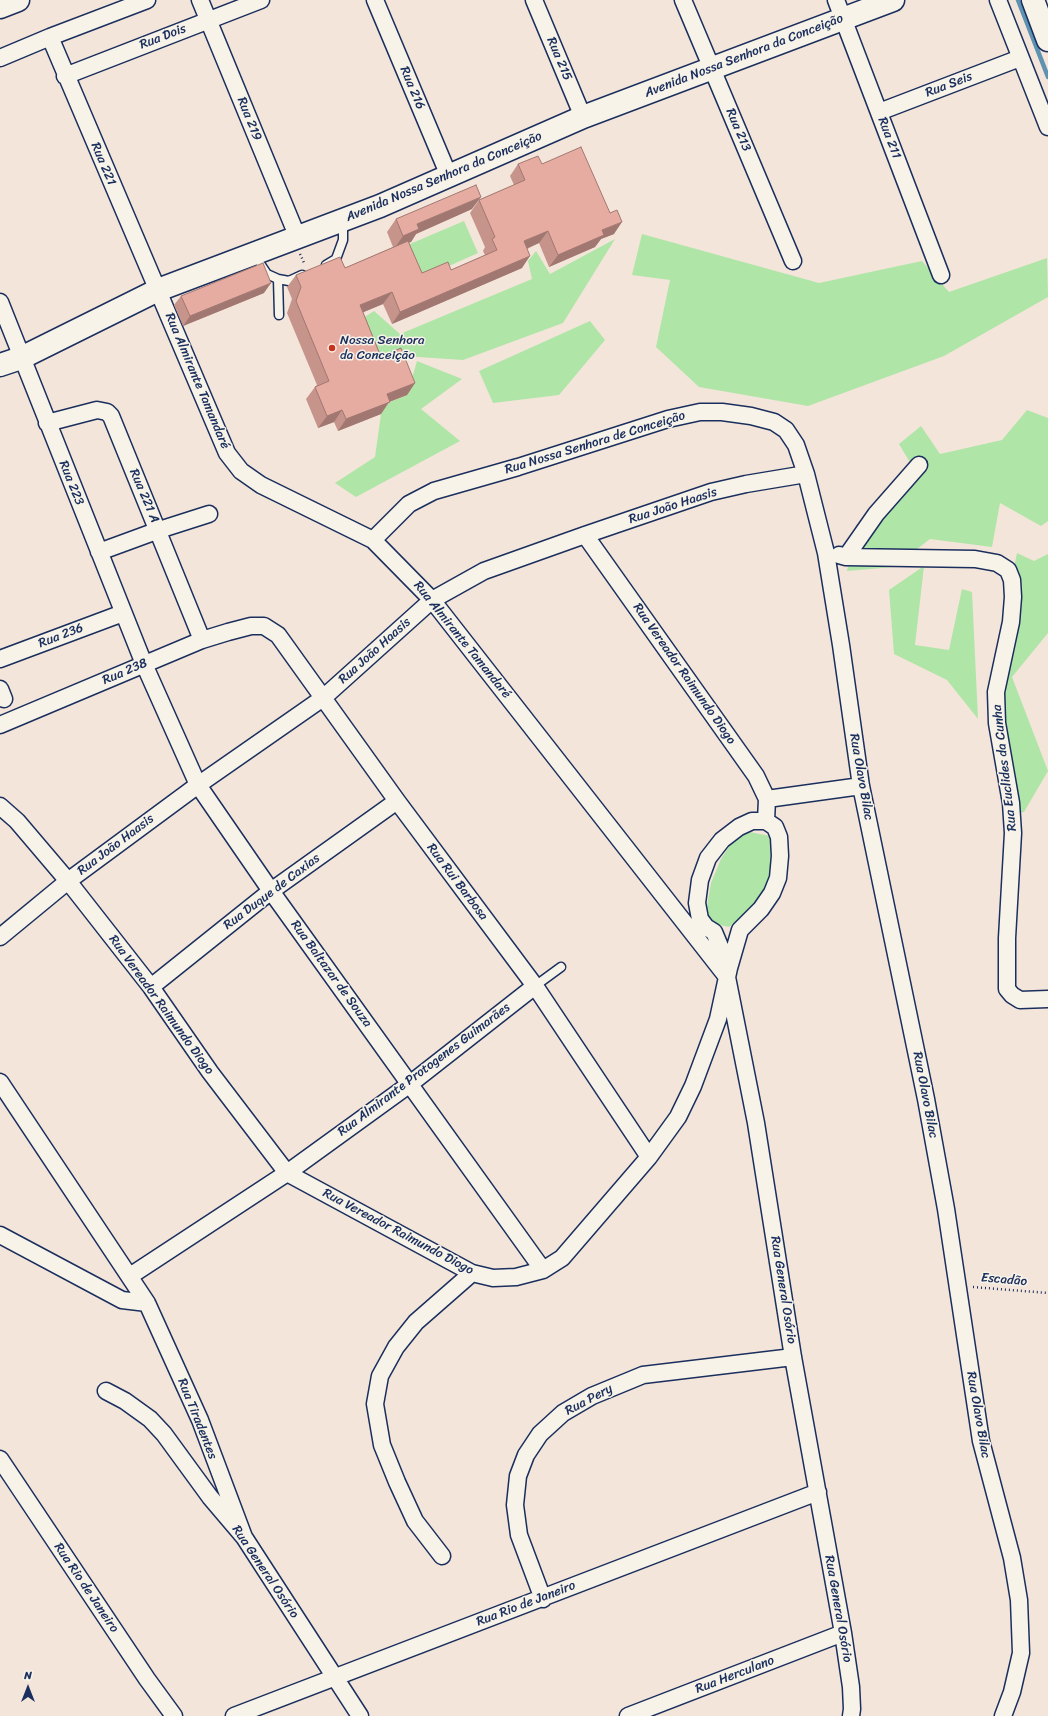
<!DOCTYPE html>
<html>
<head>
<meta charset="utf-8">
<style>
	body { margin:0 }
	#map { position:relative; width:1048px; height:1716px; overflow:hidden; background:#f4e5da; font-family:Sriracha,sans-serif }
	canvas { display:block }
	.north { position:absolute; left:8px; top:1668px; width:40px; height:40px; -webkit-text-stroke:3px #f7f3e8; paint-order:stroke; rotate:0deg; font-size:11px; font-weight:700; line-height:16px; text-align:center; color:#1b2f5e }
	.north::after { content:''; display:block; margin:auto; width:14px; height:18px; background:#1b2f5e; clip-path:polygon(50% 0,100% 100%,50% 72%,0 100%) }
</style>
</head>
<body>
<div id="map">
<canvas width="1048" height="1716"></canvas>
<div class="north">N</div>
</div>
<script>
const ctx = document.querySelector('canvas').getContext('2d');
ctx.lineJoin = 'round';
function fillPath(path, color) { ctx.fillStyle = color; ctx.fill(path, 'evenodd'); }
const shape = rows => new Path2D(rows.map(r => 'M' + r).join(''));
function trace(path, color, width, dash) { ctx.strokeStyle = color; ctx.lineWidth = width; ctx.lineCap = dash ? 'butt' : 'round'; ctx.setLineDash(dash || []); ctx.stroke(path); }
function write(font, color, halo, rows, align = 'center') {
  ctx.font = font + ' Sriracha,sans-serif'; ctx.lineWidth = 3; ctx.setLineDash([]); ctx.textBaseline = 'middle'; ctx.strokeStyle = halo; ctx.fillStyle = color; for (const [text, x, y, turn = 0] of rows) {
    ctx.save(); ctx.translate(x, y); ctx.rotate((+turn || 0) * Math.PI / 180); ctx.textAlign = isNaN(turn) ? turn : align; if (halo) ctx.strokeText(text, 0, 0); ctx.fillText(text, 0, 0); ctx.restore();
  }
}
const green = shape([
	[464,221,478,253,418,280,403,247],
	[642,234,819,283,922,261,949,292,1047,258,1048,297,944,356,808,406,699,387,656,347,670,280,632,275],
	[615,239,563,323,463,360,374,354,357,322,374,311,400,334,532,279,528,261,536,251,550,274],
	[590,321,605,340,559,395,493,403,479,371],
	[417,361,462,379,421,409,460,441,356,497,335,483,375,457,381,414,378,407,407,395],
	[1027,410,1048,418,1048,521,1041,526,1000,503,992,547,930,539,894,567,847,571,856,525,918,476,899,444,921,426,940,454,1002,440],
	[1017,553,1034,561,1048,554,1048,633,1012,677,1048,771,1024,812,1014,814,997,718,996,653],
	[924,566,915,645,949,650,962,589,972,592,978,719,947,680,894,654,889,590],
	[750,832,770,836,772,866,760,901,729,927,707,922,707,906,711,883,721,859,735,837]
]);
const stream = shape([
	[1018,0,1048,77]
]);
const path = shape([
	[300,254,305,265],
	[973,1287,1048,1293]
]);
const lane = shape([
	[261,265,267,274,278,279,289,281,302,275],
	[326,265,336,259,343,240,343,222],
	[278,279,279,315],
	[535,986,561,967]
]);
const street = shape([
	[200,0,298,238],
	[375,0,449,176],
	[534,0,583,117],
	[683,0,793,261],
	[836,0,941,275],
	[998,0,1048,127],
	[50,37,227,453,241,471,261,485,373,540,432,600,727,977,756,1123,793,1357,843,1633,851,1687,852,1709,851,1716],
	[0,58,50,37,147,0],
	[65,76,261,0],
	[879,112,1020,58],
	[0,302,144,664,198,785,271,891,543,1270],
	[47,423,97,410,107,412,111,416,202,640],
	[585,535,756,776,767,799,766,821],
	[373,540,409,504,434,491,518,467,668,419,700,412,722,412,751,416,774,422,786,430,796,445,806,474,826,553,841,645,861,786,926,1099,946,1209,981,1441,1012,1558,1019,1600,1021,1653,1012,1692,1003,1716],
	[99,552,159,530,209,514],
	[839,555,846,557,876,514,919,465],
	[846,557,975,559,997,563,1008,570,1012,580,1013,597,1011,622,996,692,997,723,1011,803,1013,833,1007,938,1007,989,1012,995,1020,1000,1048,999],
	[0,659,123,613],
	[0,689,4,699],
	[0,725,202,640,228,632,251,626,264,626,278,635,397,801,535,986,649,1157],
	[767,799,861,786],
	[0,806,17,821,68,881,151,987,210,1072,287,1173,472,1273,493,1278,516,1277,543,1270,562,1258,649,1157,678,1117,693,1086,718,1019,729,968,740,930,761,909,772,893,778,878,780,856,779,837,775,827,766,821,752,821,739,827,722,840,708,858,700,880,697,903,700,919,706,927,714,932,729,968],
	[0,937,68,881,198,785,323,698,432,600,484,571,585,535,711,492,746,484,806,474],
	[151,987,271,891,397,801],
	[0,1082,147,1303,200,1420,244,1537],
	[0,1235,122,1300,147,1303],
	[130,1276,287,1173,410,1084,535,986],
	[106,1391,125,1401,150,1419,164,1434,210,1497,244,1537,360,1716],
	[0,1459,147,1679,174,1716],
	[442,1556,415,1521,397,1482,382,1445,375,1404,380,1376,396,1347,416,1322,472,1273],
	[543,1599,519,1535,515,1505,518,1476,526,1455,540,1434,563,1413,592,1396,643,1375,793,1357],
	[234,1716,818,1492],
	[628,1716,843,1633]
]);
const secondary = shape([
	[0,7,18,0],
	[0,365,21,358,158,290,380,206,583,117,893,0]
]);
const primary = shape([
	[1033,0,1048,40]
]);
const wall = shape([
	[518,164,542,164,614,234,601,239,595,247,549,267,539,243,527,249,522,268,392,324,383,304,363,312,381,357,415,383,407,395,389,402,381,414,338,431,334,422,318,428,306,399,315,387,317,385,287,313,292,299,287,287,296,275,345,268,393,247,387,232,396,219,472,209,416,234,411,242,408,242,422,273,451,270,485,255,483,251,485,247,470,213,479,200,514,185,510,176],
	[264,293,183,326,174,305,181,296]
]);
const shadedWall = shape([
	[481,197,472,209,416,234,411,242,394,249,403,236,417,224],
	[622,222,614,234,601,239,595,247,549,267,558,255,602,230],
	[548,231,539,243,516,253,524,241],
	[530,256,522,268,392,324,400,312],
	[271,283,264,293,183,326,190,316],
	[392,292,383,304,352,317,360,305],
	[415,383,407,395,389,402,381,414,338,431,346,419,387,394],
	[342,410,334,422,318,428,327,416]
]);
const building = shape([
	[581,147,610,213,617,210,622,222,602,230,604,235,558,255,548,231,524,241,530,256,400,312,392,292,360,305,381,357,401,348,415,383,387,394,390,402,346,419,342,410,327,416,315,387,329,381,296,301,301,287,296,275,340,257,345,268,408,241,422,273,448,262,451,270,497,250,492,239,495,237,479,200,525,180,518,164,538,156,542,164,581,147],
	[476,185,481,197,417,224,419,229,403,236,396,219,476,185],
	[263,263,271,283,190,316,181,296,263,263]
]);
const markers = [
	[332,348,4,"#c8321e"]
];
const streetNames = [
	["Rua Dois",163,37,-21],
	["Avenida Nossa Senhora da Conceição",744,56,-21],
	["Rua 215",559,59,67],
	["Rua Seis",949,85,-21],
	["Rua 216",412,88,67],
	["Rua 219",249,119,68],
	["Rua 213",738,130,67],
	["Rua 211",889,138,69],
	["Rua 221",103,164,67],
	["Avenida Nossa Senhora da Conceição",444,177,-23],
	["Rua Almirante Tamandaré",197,381,67],
	["Rua Nossa Senhora de Conceição",595,443,-17],
	["Rua 223",71,483,68],
	["Rua 221 A",144,496,67],
	["Rua João Haasis",673,506,-18],
	["Rua 236",61,636,-21],
	["Rua Almirante Tamandaré",462,640,51],
	["Rua João Haasis",375,651,-42],
	["Rua 238",125,672,-23],
	["Rua Vereador Raimundo Diogo",684,674,55],
	["Rua Euclides da Cunha",1005,768,-97],
	["Rua Olavo Bilac",861,777,80],
	["Rua João Haasis",116,845,-37],
	["Rua Rui Barbosa",457,882,53],
	["Rua Duque de Caxias",272,892,-37],
	["Rua Baltazar de Souza",331,974,54],
	["Rua Vereador Raimundo Diogo",161,1005,54],
	["Rua Almirante Protogenes Guimarães",424,1070,-37],
	["Rua Olavo Bilac",925,1095,79],
	["Rua Vereador Raimundo Diogo",398,1232,28],
	["Escadão",1004,1280,5],
	["Rua General Osório",783,1290,81],
	["Rua Pery",589,1400,-28],
	["Rua Olavo Bilac",978,1415,80],
	["Rua Tiradentes",197,1419,68],
	["Rua General Osório",265,1572,56],
	["Rua Rio de Janeiro",86,1588,56],
	["Rua Rio de Janeiro",526,1604,-21],
	["Rua General Osório",838,1609,80],
	["Rua Herculano",735,1675,-21]
];
const poiNames = [
	["Nossa Senhora",340,341],
	["da Conceição",340,356]
];
fillPath(green, '#afe5a7');
trace(stream, '#5d92b1', 4.5);
trace(lane, '#1b2f5e', 11);
trace(street, '#1b2f5e', 19);
trace(secondary, '#1b2f5e', 25);
trace(primary, '#1b2f5e', 25);
trace(path, '#1b2f5e', 2.5, [1, 3]);
trace(lane, '#f7f3e8', 8);
trace(street, '#f7f3e8', 16);
trace(secondary, '#f7f3e8', 22);
trace(primary, '#f7f3e8', 22);
fillPath(wall, '#c6948b');
fillPath(shadedWall, '#a17871');
fillPath(building, '#e6aca2');
trace(building, '#a17871', 1);
for (const [x, y, r, color] of markers) { const dot = new Path2D(); dot.arc(x, y, r, 0, 2 * Math.PI); ctx.fillStyle = color; ctx.fill(dot); trace(dot, '#f7f3e8', 1.5); }
write('13px', '#1b2f5e', '#f7f3e8', streetNames);
write('13px', '#1b2f5e', '#f7f3e8', poiNames, 'left');
</script>
</body>
</html>
